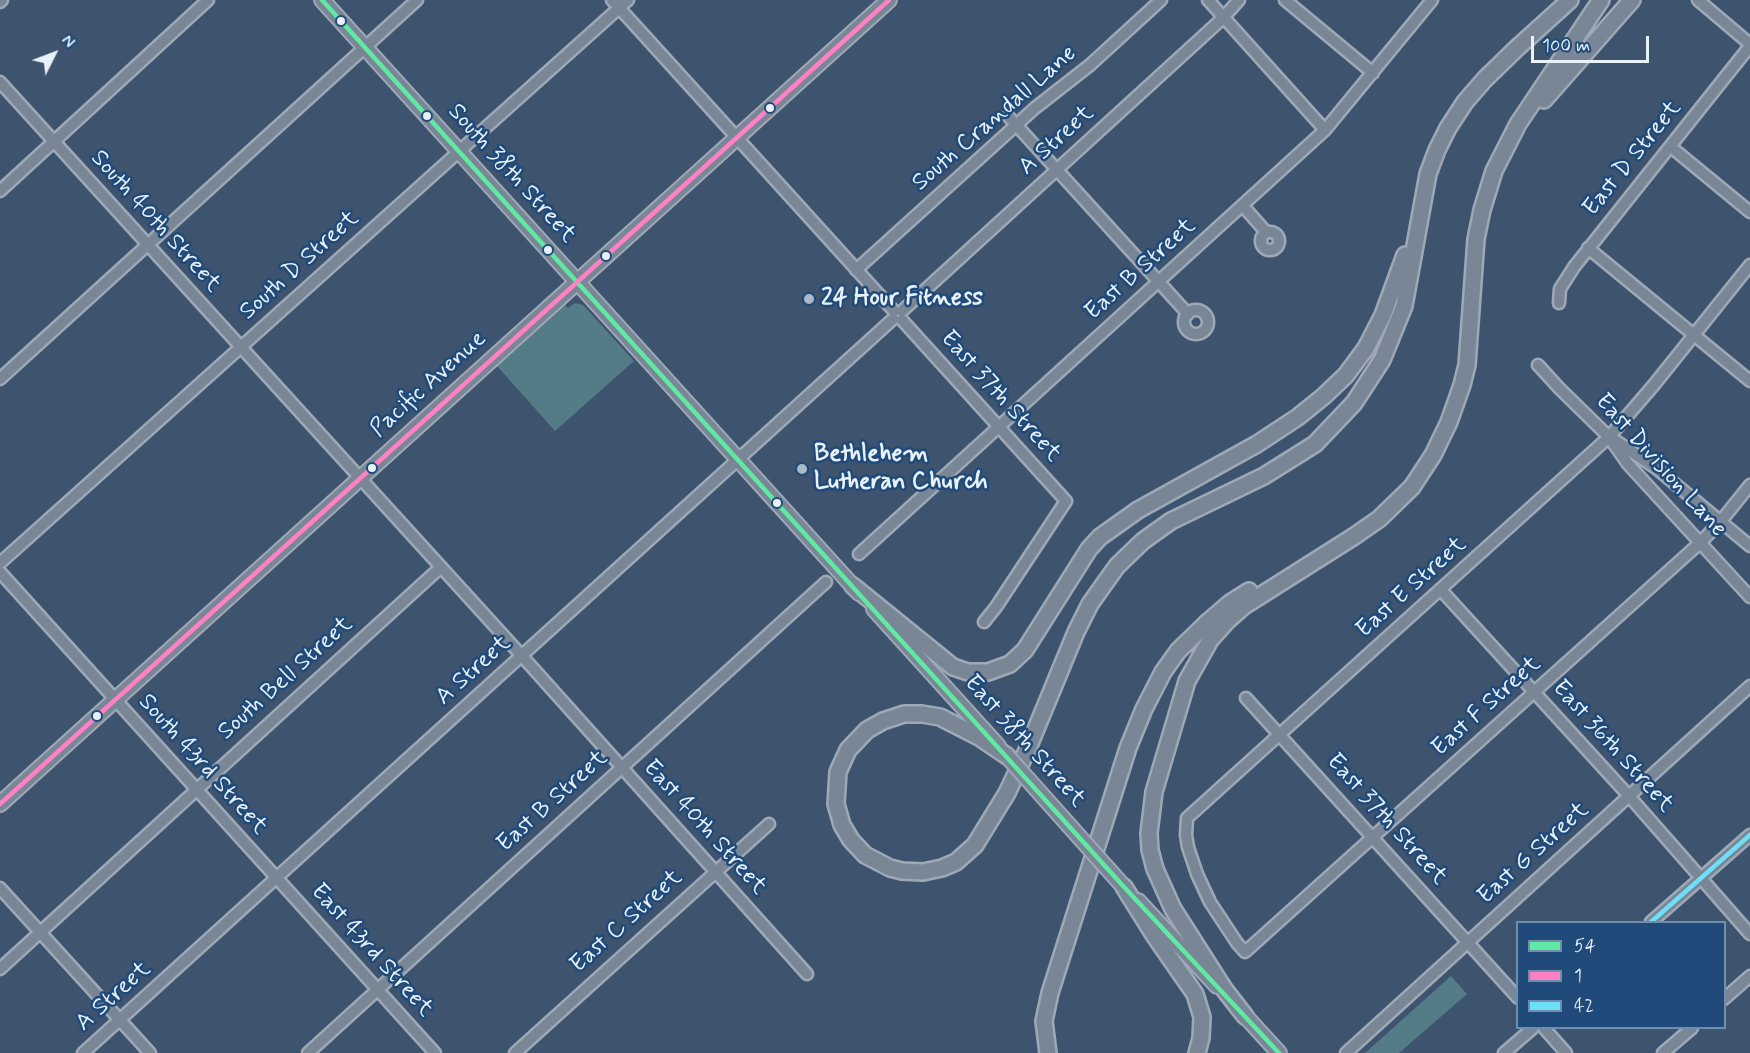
<!DOCTYPE html>
<html>
<head>
<meta charset="utf-8">
<style>
	body { margin:0 }
	#map { position:relative; width:1750px; height:1053px; overflow:hidden; background:#3d536e; font-family:Mynerve,sans-serif }
	canvas { display:block }
	.legend { position:absolute; left:1516px; top:921px; width:210px; height:108px; box-sizing:border-box; background:#1f4a7a; border:2px solid #6f8dac; margin:0; padding:8px 10px; list-style:none; font-size:18px; color:#e8f1f8 }
	.legend li { display:flex; align-items:center; gap:12px; height:30px }
	.legend b { width:30px; border:2px solid #6f8dac }
	.north { position:absolute; left:24px; top:24px; width:60px; height:60px; -webkit-text-stroke:4px #1f4a7a; paint-order:stroke; rotate:48deg; font-size:16px; font-weight:700; line-height:24px; text-align:center; color:#e8f1f8 }
	.north::after { content:''; display:block; margin:auto; width:21px; height:27px; background:#e8f1f8; clip-path:polygon(50% 0,100% 100%,50% 72%,0 100%) }
	.scale { position:absolute; left:1531px; top:36px; width:118px; height:27px; box-sizing:border-box; border:3px solid #e8f1f8; border-top:0; padding-left:8px; font-size:18px; line-height:21px; white-space:nowrap; color:#e8f1f8; -webkit-text-stroke:4px #1f4a7a; paint-order:stroke }
</style>
</head>
<body>
<div id="map">
<canvas width="1750" height="1053"></canvas>
<ul class="legend">
<li><b style="height:8px;background:#60e9a3"></b>54</li>
<li><b style="height:8px;background:#ff80c5"></b>1</li>
<li><b style="height:8px;background:#6ddff8"></b>42</li>
</ul>
<div class="north">N</div>
<div class="scale">100 m</div>
</div>
<script>
const ctx = document.querySelector('canvas').getContext('2d');
ctx.lineJoin = 'round';
function fillPath(path, color) { ctx.fillStyle = color; ctx.fill(path, 'evenodd'); }
const shape = rows => new Path2D(rows.map(r => 'M' + r).join(''));
function trace(path, color, width, dash) { ctx.strokeStyle = color; ctx.lineWidth = width; ctx.lineCap = dash ? 'butt' : 'round'; ctx.setLineDash(dash || []); ctx.stroke(path); }
function write(font, color, halo, rows, align = 'center') {
  ctx.font = font + ' Mynerve,sans-serif'; ctx.lineWidth = 5; ctx.setLineDash([]); ctx.textBaseline = 'middle'; ctx.strokeStyle = halo; ctx.fillStyle = color; for (const [text, x, y, turn = 0] of rows) {
    ctx.save(); ctx.translate(x, y); ctx.rotate((+turn || 0) * Math.PI / 180); ctx.textAlign = isNaN(turn) ? turn : align; if (halo) ctx.strokeText(text, 0, 0); ctx.fillText(text, 0, 0); ctx.restore();
  }
}
const green = shape([
	[575,303,583,305,634,361,555,431,497,366,565,305,568,308],
	[1451,976,1467,994,1399,1053,1365,1053]
]);
const minor = shape([
	[612,0,894,311],
	[1208,0,1325,130],
	[1285,0,1373,73],
	[1698,0,1750,44],
	[0,2,2,0],
	[0,82,522,656,807,974],
	[1008,116,1188,314],
	[1671,147,1750,212],
	[0,191,208,0],
	[1243,206,1266,232],
	'1261 241a9 9 0 1 1 18 0a9 9 0 1 1-18 0Z',
	[1588,248,1750,381],
	[1750,265,1653,386,1609,437,1187,818,1186,835,1188,847,1197,874,1210,902,1237,943,1245,952,1701,542,1721,521,1750,485],
	[856,270,1035,108,1090,65,1161,0],
	[1559,303,1560,289,1574,267,1750,46],
	'1184 322a12 12 0 1 1 24 0a12 12 0 1 1-24 0Z',
	[902,311,1223,18,1239,0],
	[902,320,1066,501,996,607,984,622],
	[1538,365,1559,388,1609,437,1628,464,1750,597],
	[0,379,417,0],
	[1613,439,1656,468,1750,546],
	[859,554,1325,130,1432,0],
	[0,563,628,0],
	[0,572,435,1053],
	[1441,590,1629,796,1750,934],
	[1246,698,1518,998],
	[0,888,150,1053],
	[1651,922,1750,835],
	[0,969,441,567],
	[1724,999,1750,976],
	[1544,1028,1566,1053],
	[83,1053,893,319],
	[308,1053,826,582],
	[515,1053,769,824],
	[1346,1053,1750,686],
	[1504,1053,1533,1028],
	[1663,1053,1692,1028]
]);
const major = shape([
	[322,0,859,593],
	[874,609,998,746],
	[0,804,889,0],
	[1138,901,1217,986],
	[1238,1008,1279,1053]
]);
const highway = shape([
	[1544,100,1632,0],
	[853,586,953,667,968,672,988,672,1010,664,1025,650,1089,549,1100,537,1138,510,1257,444,1298,417,1324,396,1346,375,1366,348,1383,315,1405,255],
	[1007,756,979,737,940,717,922,714,904,714,883,721,867,730,848,750,838,772,836,804,842,825,851,840,865,855,890,868,902,871,923,872,942,868,956,862,975,845,1007,793,1029,746,1076,632,1090,604,1117,566,1143,541,1171,521,1264,476,1315,444,1354,403,1382,360,1404,306,1428,174,1437,150,1448,128,1465,102,1485,79,1517,48,1570,0],
	[1124,887,1154,935,1195,994,1202,1017,1201,1038,1197,1053],
	[1245,1016,1224,989,1173,909,1155,869,1150,850,1149,833,1154,792,1187,681,1210,640,1227,621,1244,606,1353,537,1379,519,1412,487,1433,455,1449,422,1462,385,1467,365,1476,239,1482,210,1494,171,1518,124,1601,0],
	[1048,1053,1044,1021,1050,993,1128,748,1144,709,1163,672,1178,651,1209,621,1230,603,1249,591]
]);
const majorBridge = shape([
	[1007,756,1124,887]
]);
const bus1 = shape([
	[322,0,1124,887,1279,1053]
]);
const bus2 = shape([
	[0,804,889,0]
]);
const bus3 = shape([
	[1651,922,1750,835]
]);
const markers = [
	[341,21,5,"#e8f1f8"],
	[770,108,5,"#e8f1f8"],
	[427,116,5,"#e8f1f8"],
	[548,250,5,"#e8f1f8"],
	[606,256,5,"#e8f1f8"],
	[809,299,6,"#acbac8"],
	[372,468,5,"#e8f1f8"],
	[802,469,6,"#acbac8"],
	[777,503,5,"#e8f1f8"],
	[97,716,5,"#e8f1f8"]
];
const streetNames = [
	["South Crandall Lane",995,119,-41],
	["A Street",1057,141,-42],
	["East D Street",1633,159,-51],
	["South 38th Street",511,174,48],
	["South 40th Street",155,222,48],
	["South D Street",300,266,-42],
	["East B Street",1141,270,-42],
	["Pacific Avenue",429,385,-42],
	["East 37th Street",1000,397,48],
	["East Division Lane",1660,466,48],
	["East E Street",1412,588,-42],
	["A Street",474,671,-42],
	["South Bell Street",286,679,-42],
	["East F Street",1487,707,-42],
	["East 38th Street",1024,742,48],
	["East 36th Street",1612,747,48],
	["South 43rd Street",202,765,48],
	["East B Street",553,802,-42],
	["East 37th Street",1386,820,48],
	["East 40th Street",704,828,48],
	["East G Street",1534,854,-42],
	["East C Street",627,922,-42],
	["East 43rd Street",371,951,48],
	["A Street",114,997,-42]
];
const poiNames = [
	["24 Hour Fitness",821,299],
	["Bethlehem",814,455],
	["Lutheran Church",814,483]
];
fillPath(green, '#537c86');
trace(minor, '#9ea9b7', 15);
trace(major, '#9ea9b7', 18);
trace(highway, '#9ea9b7', 20);
trace(minor, '#798695', 10);
trace(major, '#798695', 14);
trace(highway, '#798695', 15);
trace(majorBridge, '#9ea9b7', 18, []);
trace(majorBridge, '#798695', 14);
trace(bus1, '#60e9a3', 4.5);
trace(bus2, '#ff80c5', 4.5);
trace(bus3, '#6ddff8', 4.5);
for (const [x, y, r, color] of markers) { const dot = new Path2D(); dot.arc(x, y, r, 0, 2 * Math.PI); ctx.fillStyle = color; ctx.fill(dot); trace(dot, '#1f4a7a', 2); }
write('24px', '#e8f1f8', '#1f4a7a', streetNames);
write('bold 24px', '#e8f1f8', '#1f4a7a', poiNames, 'left');
</script>
</body>
</html>
